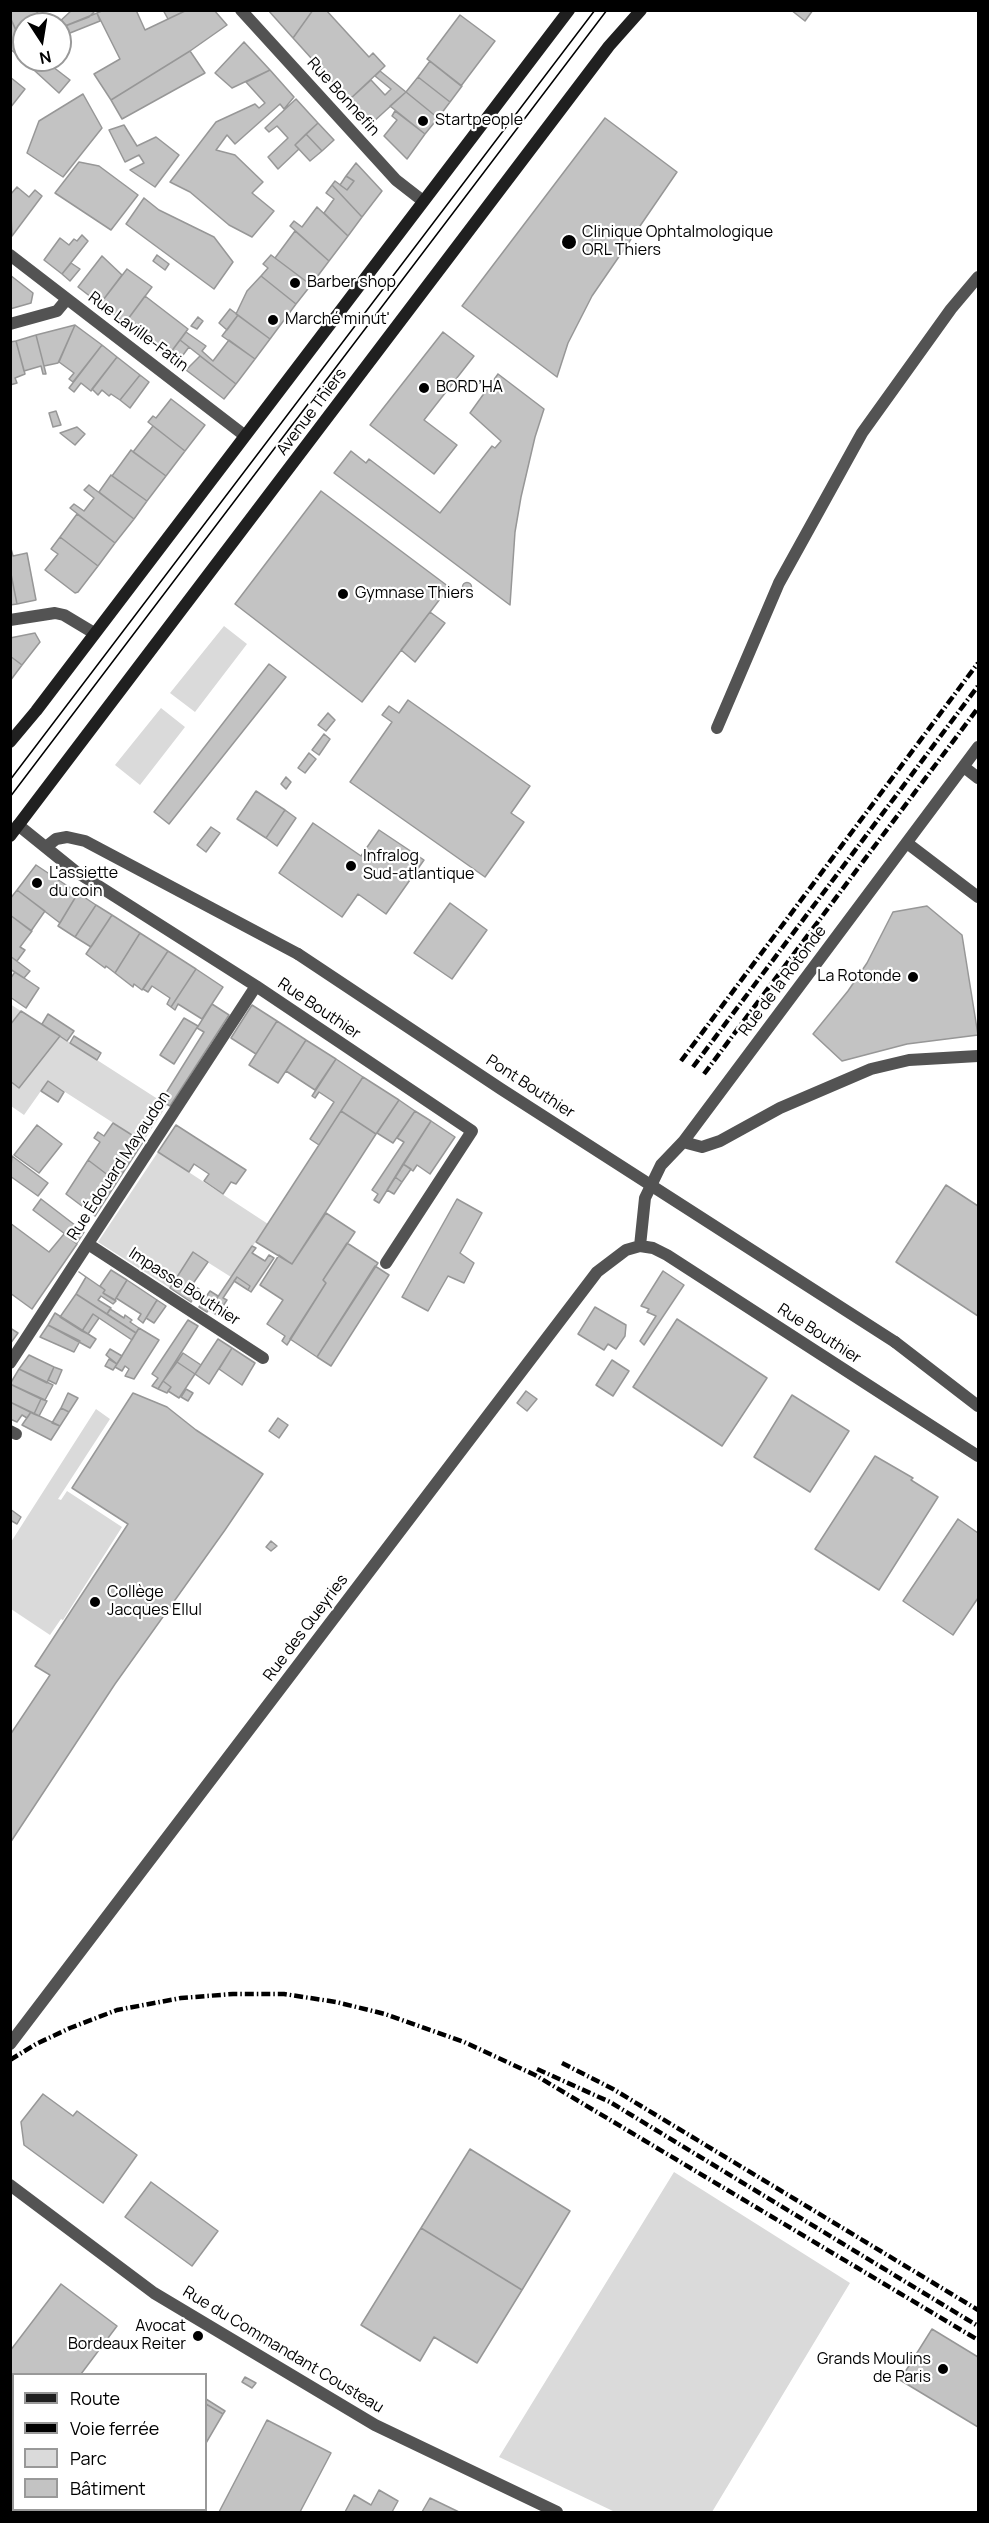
<!DOCTYPE html>
<html>
<head>
<meta charset="utf-8">
<style>
	body { margin:0 }
	#map { position:relative; width:989px; height:2523px; overflow:hidden; background:#fff; font-family:Manrope,sans-serif }
	canvas { display:block }
	.frame { position:absolute; inset:0; border:12px solid #000; pointer-events:none }
	.legend { position:absolute; left:12px; top:2373px; width:195px; height:138px; box-sizing:border-box; background:#fff; border:2px solid #999; margin:0; padding:8px 10px; list-style:none; font-size:18px; color:#000 }
	.legend li { display:flex; align-items:center; gap:12px; height:30px }
	.legend b { width:30px; border:2px solid #999 }
	.north { position:absolute; left:12px; top:12px; width:60px; height:60px; box-sizing:border-box; background:#fff; border:2px solid #999; border-radius:50%; rotate:168deg; font-size:16px; font-weight:700; line-height:24px; text-align:center; color:#000 }
	.north::after { content:''; display:block; margin:auto; width:21px; height:27px; background:#000; clip-path:polygon(50% 0,100% 100%,50% 72%,0 100%) }
</style>
</head>
<body>
<div id="map">
<canvas width="989" height="2523"></canvas>
<div class="frame"></div>
<ul class="legend">
<li><b style="height:8px;background:#202020"></b>Route</li>
<li><b style="height:8px;background:#000"></b>Voie ferrée</li>
<li><b style="height:16px;background:#dadada"></b>Parc</li>
<li><b style="height:16px;background:#c3c3c3"></b>Bâtiment</li>
</ul>
<div class="north">N</div>
</div>
<script>
const ctx = document.querySelector('canvas').getContext('2d');
ctx.lineJoin = 'round';
function fillPath(path, color) { ctx.fillStyle = color; ctx.fill(path, 'evenodd'); }
const shape = rows => new Path2D(rows.map(r => 'M' + r).join(''));
function trace(path, color, width, dash) { ctx.strokeStyle = color; ctx.lineWidth = width; ctx.lineCap = dash ? 'butt' : 'round'; ctx.setLineDash(dash || []); ctx.stroke(path); }
function write(font, color, halo, rows, align = 'center') {
  ctx.font = font + ' Manrope,sans-serif'; ctx.lineWidth = 4.5; ctx.setLineDash([]); ctx.textBaseline = 'middle'; ctx.strokeStyle = halo; ctx.fillStyle = color; for (const [text, x, y, turn = 0] of rows) {
    ctx.save(); ctx.translate(x, y); ctx.rotate((+turn || 0) * Math.PI / 180); ctx.textAlign = isNaN(turn) ? turn : align; if (halo) ctx.strokeText(text, 0, 0); ctx.fillText(text, 0, 0); ctx.restore();
  }
}
const green = shape([
	[224,626,247,644,195,712,170,693],
	[161,708,185,727,140,785,115,765],
	[10,1004,167,1105,143,1142,48,1081,24,1115,11,1106],
	[158,1152,268,1224,231,1277,193,1253,170,1288,98,1242],
	[96,1409,110,1419,58,1499,61,1500,67,1491,122,1527,63,1620,61,1619,50,1635,11,1609,11,1542],
	[674,2172,850,2283,712,2512,615,2512,499,2457]
]);
const building = shape([
	[10,10,40,10,17,32,10,17,10,10],
	[72,10,93,10,94,12,89,17,60,28,60,24,57,24,72,10],
	[104,10,136,10,145,30,187,10,214,10,227,25,190,51,111,100,94,74,120,59,97,13,104,10],
	[163,10,187,10,168,19,163,10],
	[268,10,313,10,293,38,268,10],
	[313,10,326,10,369,57,373,53,385,66,349,100,293,38,313,10],
	[791,10,813,10,805,21,791,10],
	[97,13,100,21,60,37,60,28,97,13],
	[460,15,495,41,461,86,427,59,460,15],
	[10,17,17,33,24,38,24,60,40,60,34,68,10,49,10,17],
	[244,42,270,70,232,88,215,73,244,42],
	[190,51,205,73,122,119,111,100,190,51],
	[44,60,70,80,59,93,35,71,44,60],
	[430,61,462,86,450,102,418,77,430,61],
	[270,70,294,97,284,109,280,104,235,144,227,135,216,150,235,155,263,182,252,193,274,211,252,237,229,225,190,192,170,182,216,122,255,104,259,108,265,103,246,82,270,70],
	[380,71,406,92,372,123,349,100,371,80,385,95,391,89,375,76,380,71],
	[10,77,25,89,10,108,10,77],
	[418,77,450,102,438,118,406,92,418,77],
	[406,92,438,118,425,134,390,106,406,92],
	[83,94,102,128,63,177,27,153,39,121,83,94],
	[296,99,318,123,295,145,299,149,278,169,268,157,288,138,277,126,269,132,265,128,296,99],
	[395,111,425,134,407,159,384,136,397,120,392,116,395,111],
	[605,118,677,172,592,296,568,343,557,377,462,306,605,118],
	[318,123,334,140,322,151,306,134,318,123],
	[124,125,137,146,156,137,179,155,155,187,130,170,144,163,139,155,125,162,109,130,124,125],
	[306,134,322,151,310,161,295,145,306,134],
	[79,162,99,166,138,195,111,230,55,193,79,162],
	[356,163,382,191,362,217,332,185,335,181,347,190,354,181,346,176,356,163],
	[346,176,354,181,347,190,340,185,346,176],
	[332,185,362,217,348,236,324,213,334,199,326,193,332,185],
	[17,187,29,197,35,190,42,196,12,236,10,195,17,187],
	[144,198,159,210,214,237,233,262,214,289,126,224,144,198],
	[317,207,348,236,329,261,290,226,294,221,302,227,317,207],
	[295,231,329,261,311,285,275,258,295,231],
	[82,235,88,241,62,274,44,260,60,238,69,245,74,239,77,241,82,235],
	[157,255,169,264,165,270,153,261,157,255],
	[271,255,311,285,296,304,261,276,268,268,263,264,271,255],
	[102,256,122,275,100,304,78,287,102,256],
	[71,263,80,269,70,281,62,274,71,263],
	[127,269,152,287,125,323,100,304,127,269],
	[10,275,33,293,31,303,10,309,10,275],
	[261,276,296,304,270,339,236,314,247,291,261,276],
	[145,296,188,329,168,356,125,323,145,296],
	[230,309,238,315,227,330,219,323,230,309],
	[238,315,270,339,255,359,222,336,238,315],
	[198,317,203,321,197,329,191,326,198,317],
	[75,325,58,363,44,366,36,335,75,325],
	[75,325,102,345,73,382,69,379,74,373,59,362,75,325],
	[186,332,206,346,202,351,213,361,229,340,255,359,236,384,180,340,186,332],
	[443,332,474,356,424,420,457,445,434,474,370,425,443,332],
	[36,335,44,366,46,374,43,374,41,366,24,371,16,341,36,335],
	[180,340,189,347,177,363,168,356,180,340],
	[16,341,25,374,15,378,17,383,10,385,10,342,16,341],
	[102,345,117,357,91,391,81,383,74,392,69,388,102,345],
	[200,356,236,384,224,399,186,370,200,356],
	[117,357,140,375,120,400,111,394,109,396,102,390,98,395,92,389,117,357],
	[498,374,544,409,535,437,521,497,515,532,510,605,334,473,351,451,366,463,369,459,440,513,492,446,495,448,501,441,470,413,498,374],
	[140,375,149,382,130,408,120,400,140,375],
	[171,399,205,425,185,451,148,422,153,416,156,418,171,399],
	[56,411,61,425,53,427,49,413,56,411],
	[153,426,185,451,166,476,133,452,153,426],
	[77,427,85,434,75,445,60,433,77,427],
	[131,450,166,476,147,501,112,476,131,450],
	[111,475,147,501,134,519,99,492,111,475],
	[89,485,134,519,115,543,70,508,74,504,84,511,94,498,84,490,89,485],
	[321,491,449,587,362,702,235,604,321,491],
	[77,514,115,543,98,566,60,537,77,514],
	[60,537,98,566,78,592,75,593,45,570,58,554,51,549,60,537],
	[10,545,13,556,27,553,36,600,17,604,10,569,10,545],
	[10,569,17,604,10,605,10,569],
	'462.5 587a4.5 4.5 0 1 1 9 0a4.5 4.5 0 1 1-9 0Z',
	[430,612,445,623,415,662,401,650,430,612],
	[35,633,40,642,22,665,10,656,10,638,35,633],
	[10,656,22,665,10,681,10,656],
	[269,664,286,677,169,824,154,812,269,664],
	[408,700,530,786,511,813,524,822,485,877,350,782,392,722,382,715,389,706,399,713,408,700],
	[328,713,335,720,326,731,318,725,328,713],
	[324,734,330,739,319,755,312,750,324,734],
	[309,753,316,759,305,773,298,768,309,753],
	[286,777,291,782,286,789,281,784,286,777],
	[256,791,285,810,266,838,237,819,256,791],
	[285,810,296,818,277,846,266,838,285,810],
	[313,823,361,856,379,830,424,860,386,914,358,894,342,917,279,873,313,823],
	[211,827,220,833,206,852,197,845,211,827],
	[36,865,78,893,60,923,17,890,36,865],
	[17,890,45,911,31,931,10,915,10,899,17,890],
	[78,893,96,905,75,937,58,926,78,893],
	[450,903,487,930,452,979,414,953,450,903],
	[96,905,112,915,91,947,75,937,96,905],
	[927,906,962,935,978,1035,907,1044,842,1061,813,1034,848,991,867,963,893,912,927,906],
	[10,915,32,931,20,947,25,950,17,961,10,956,10,915],
	[112,915,140,933,115,973,106,966,105,968,86,954,112,915],
	[140,933,168,951,142,990,134,984,133,987,115,973,140,933],
	[168,951,196,969,171,1007,167,1004,170,998,152,986,148,992,143,989,168,951],
	[10,956,30,971,24,978,10,969,10,956],
	[196,969,223,987,202,1019,178,1004,175,1010,171,1007,196,969],
	[15,972,39,988,26,1008,10,997,10,979,15,972],
	[212,1004,229,1015,170,1106,161,1101,204,1032,197,1028,212,1004],
	[252,1005,277,1021,256,1054,231,1038,252,1005],
	[21,1011,60,1036,19,1088,10,1081,10,1025,21,1011],
	[48,1014,74,1031,67,1041,42,1024,48,1014],
	[184,1018,198,1026,174,1064,160,1055,184,1018],
	[277,1021,306,1040,278,1083,249,1065,277,1021],
	[74,1036,101,1053,97,1060,70,1043,74,1036],
	[306,1040,336,1059,315,1090,286,1071,306,1040],
	[336,1059,363,1077,319,1145,310,1139,334,1102,319,1092,315,1098,312,1096,336,1059],
	[363,1077,399,1100,376,1134,341,1111,363,1077],
	[48,1081,64,1092,58,1102,41,1091,48,1081],
	[399,1100,415,1111,393,1143,377,1133,399,1100],
	[341,1111,376,1134,292,1264,256,1242,341,1111],
	[415,1111,431,1121,379,1203,374,1200,378,1194,372,1190,404,1142,397,1138,415,1111],
	[431,1121,455,1137,430,1174,417,1165,413,1171,403,1164,431,1121],
	[113,1123,143,1142,117,1182,88,1160,100,1142,94,1138,98,1132,104,1136,113,1123],
	[37,1125,62,1144,39,1173,14,1155,37,1125],
	[176,1125,246,1170,236,1184,231,1182,223,1194,204,1181,209,1174,194,1164,189,1172,158,1152,176,1125],
	[12,1156,48,1183,38,1196,10,1176,12,1156],
	[88,1160,117,1182,95,1216,66,1194,88,1160],
	[403,1164,411,1169,402,1182,395,1177,403,1164],
	[395,1177,402,1182,394,1194,387,1190,395,1177],
	[946,1185,978,1206,978,1316,896,1262,946,1185],
	[41,1199,84,1232,77,1243,33,1210,41,1199],
	[457,1199,482,1213,460,1253,474,1263,464,1283,448,1276,428,1311,402,1297,457,1199],
	[326,1213,355,1232,323,1280,326,1283,287,1345,282,1341,285,1336,267,1324,283,1300,260,1285,279,1255,292,1264,326,1213],
	[10,1223,49,1252,64,1234,77,1244,32,1309,10,1293,10,1223],
	[347,1243,378,1263,317,1357,290,1339,326,1283,323,1280,347,1243],
	[252,1246,256,1248,252,1253,265,1261,269,1255,274,1258,251,1292,248,1290,250,1286,237,1277,223,1298,227,1300,217,1315,209,1310,252,1246],
	[193,1252,208,1262,192,1285,199,1289,191,1302,170,1288,193,1252],
	[375,1266,389,1275,331,1366,317,1357,375,1266],
	[111,1270,127,1280,115,1300,103,1293,105,1290,100,1286,111,1270],
	[663,1271,684,1285,644,1345,640,1341,656,1316,647,1312,649,1309,641,1306,663,1271],
	[79,1272,105,1290,103,1293,116,1301,113,1304,101,1296,98,1300,111,1308,107,1314,76,1294,86,1277,79,1272],
	[237,1277,250,1286,248,1290,234,1281,237,1277],
	[127,1280,157,1300,143,1323,138,1319,141,1314,116,1298,127,1280],
	[210,1291,218,1296,207,1312,199,1307,210,1291],
	[76,1294,136,1333,132,1340,93,1314,82,1331,60,1317,76,1294],
	[157,1300,166,1306,154,1323,146,1318,157,1300],
	[595,1307,626,1325,625,1336,616,1349,608,1344,604,1350,578,1334,595,1307],
	[110,1309,124,1318,125,1315,132,1320,130,1322,139,1328,136,1333,107,1314,110,1309],
	[55,1313,96,1339,90,1348,48,1325,55,1313],
	[93,1314,99,1318,88,1334,82,1331,93,1314],
	[677,1319,767,1378,722,1446,633,1387,677,1319],
	[188,1320,198,1326,158,1389,152,1386,158,1378,152,1374,188,1320],
	[48,1325,80,1341,74,1352,40,1337,48,1325],
	[10,1328,18,1333,10,1344,10,1328],
	[139,1328,159,1340,134,1379,125,1376,129,1369,125,1366,122,1371,115,1367,139,1328],
	[218,1339,232,1348,209,1384,195,1374,218,1339],
	[232,1348,255,1363,242,1385,219,1369,232,1348],
	[110,1349,122,1356,117,1364,106,1355,110,1349],
	[183,1353,201,1365,195,1374,177,1362,183,1353],
	[29,1355,54,1367,47,1383,19,1369,29,1355],
	[109,1359,117,1364,113,1370,105,1366,109,1359],
	[612,1360,629,1371,613,1396,596,1385,612,1360],
	[177,1362,195,1374,179,1398,168,1391,171,1387,163,1381,177,1362],
	[54,1367,62,1370,56,1384,48,1380,54,1367],
	[19,1369,53,1385,45,1400,10,1384,19,1369],
	[163,1381,171,1387,167,1393,158,1389,163,1381],
	[10,1384,41,1399,34,1414,10,1402,10,1384],
	[186,1389,193,1393,188,1401,181,1397,186,1389],
	[526,1391,537,1399,527,1411,517,1403,526,1391],
	[68,1393,78,1398,69,1412,61,1408,68,1393],
	[133,1393,167,1407,196,1430,263,1474,225,1530,115,1684,10,1843,10,1735,50,1675,35,1666,128,1524,72,1488,133,1393],
	[792,1395,849,1431,810,1492,754,1457,792,1395],
	[41,1399,47,1401,39,1416,34,1414,41,1399],
	[10,1402,31,1412,27,1418,22,1415,17,1422,10,1419,10,1402],
	[61,1408,69,1412,60,1426,52,1423,61,1408],
	[31,1412,60,1426,51,1440,22,1425,31,1412],
	[278,1418,288,1425,279,1438,269,1431,278,1418],
	[875,1456,913,1478,911,1480,938,1497,879,1590,815,1549,875,1456],
	[10,1509,21,1517,17,1524,10,1520,10,1509],
	[958,1519,978,1533,978,1598,953,1635,903,1601,958,1519],
	[271,1541,277,1546,271,1551,266,1547,271,1541],
	[43,2094,73,2116,77,2111,137,2155,103,2203,24,2145,21,2122,43,2094],
	[470,2149,570,2211,522,2290,421,2228,470,2149],
	[151,2182,218,2231,192,2266,125,2217,151,2182],
	[421,2228,522,2290,477,2363,434,2337,420,2361,361,2325,421,2228],
	[61,2284,117,2326,81,2374,14,2374,14,2395,10,2393,10,2351,61,2284],
	[932,2329,978,2357,978,2427,900,2380,932,2329],
	[245,2377,256,2383,252,2388,242,2382,245,2377],
	[206,2399,225,2411,223,2414,206,2404,206,2399],
	[206,2404,223,2414,206,2443,206,2404],
	[267,2420,331,2453,300,2512,219,2512,267,2420],
	[379,2490,398,2501,392,2512,345,2512,354,2495,371,2505,379,2490],
	[430,2498,459,2512,422,2512,430,2498]
]);
const street = shape([
	[241,10,396,180,423,201],
	[10,255,244,435],
	[10,324,57,311,67,299],
	[10,620,55,613,64,615,94,633],
	[717,728,779,583,862,433,951,309,978,277],
	[964,767,978,778],
	[18,825,75,871,256,986,472,1131,386,1263],
	[907,843,978,897],
	[46,847,56,839,67,837,85,841,298,954],
	[683,1142,702,1147,720,1141,780,1108,871,1069,909,1060,978,1056],
	[88,1244,263,1358],
	[640,1246,645,1198,661,1165,683,1142,978,747],
	[895,1342,978,1406],
	[10,1363,256,986],
	[10,1431,16,1434],
	[10,2044,597,1272,626,1250,640,1246,653,1248,667,1255,978,1456],
	[10,2185,154,2293,375,2425,557,2512]
]);
const secondary = shape([
	[10,742,36,711,569,10],
	[10,836,609,46,641,10]
]);
const tram = shape([
	[10,780,595,10],
	[10,797,607,10]
]);
const rail = shape([
	[681,1061,978,663],
	[693,1067,978,686],
	[704,1074,978,708],
	[10,2060,36,2044,70,2028,117,2010,181,1998,233,1994,284,1994,336,2002,385,2014,464,2042,535,2075,978,2340],
	[562,2063,613,2089,978,2310],
	[537,2069,610,2102,978,2326]
]);
const streetBridge = shape([
	[298,954,501,1089,895,1342]
]);
const markers = [
	[423,121,6,"#000"],
	[569,242,8,"#000"],
	[295,283,6,"#000"],
	[273,320,6,"#000"],
	[424,388,6,"#000"],
	[343,594,6,"#000"],
	[351,866,6,"#000"],
	[37,883,6,"#000"],
	[913,977,6,"#000"],
	[95,1602,6,"#000"],
	[198,2336,6,"#000"],
	[943,2369,6,"#000"]
];
const streetNames = [
	["Rue Bonnefin",343,97,48],
	["Rue Laville-Fatin",138,332,37],
	["Avenue Thiers",312,412,-53],
	["Rue de la Rotonde",783,981,-53],
	["Rue Bouthier",319,1009,34],
	["Pont Bouthier",530,1087,33],
	["Rue Édouard Mayaudon",119,1166,-57],
	["Impasse Bouthier",184,1287,33],
	["Rue Bouthier",819,1334,33],
	["Rue des Queyries",306,1628,-53],
	["Rue du Commandant Cousteau",283,2350,31]
];
const poiNames = [
	["Startpeople",435,121],
	["Clinique Ophtalmologique",582,233],
	["ORL Thiers",582,251],
	["Barber shop",307,283],
	["Marché minut'",285,320],
	["BORD’HA",436,388],
	["Gymnase Thiers",355,594],
	["Infralog",363,857],
	["Sud-atlantique",363,875],
	["L'assiette",49,874],
	["du coin",49,892],
	["La Rotonde",901,977,"right"],
	["Collège",107,1593],
	["Jacques Ellul",107,1611],
	["Avocat",186,2327,"right"],
	["Bordeaux Reiter",186,2345,"right"],
	["Grands Moulins",931,2360,"right"],
	["de Paris",931,2378,"right"]
];
fillPath(green, '#dadada');
fillPath(building, '#c3c3c3');
trace(building, '#979797', 1.5);
trace(street, '#535353', 12);
trace(secondary, '#202020', 12);
trace(tram, '#000', 1.5);
trace(rail, '#000', 4.5, [9, 3, 1.5, 3]);
trace(streetBridge, '#535353', 12);
for (const [x, y, r, color] of markers) { const dot = new Path2D(); dot.arc(x, y, r, 0, 2 * Math.PI); ctx.fillStyle = color; ctx.fill(dot); trace(dot, '#fff', 2); }
write('16px', '#000', '#fff', streetNames);
write('16px', '#000', '#fff', poiNames, 'left');
</script>
</body>
</html>
